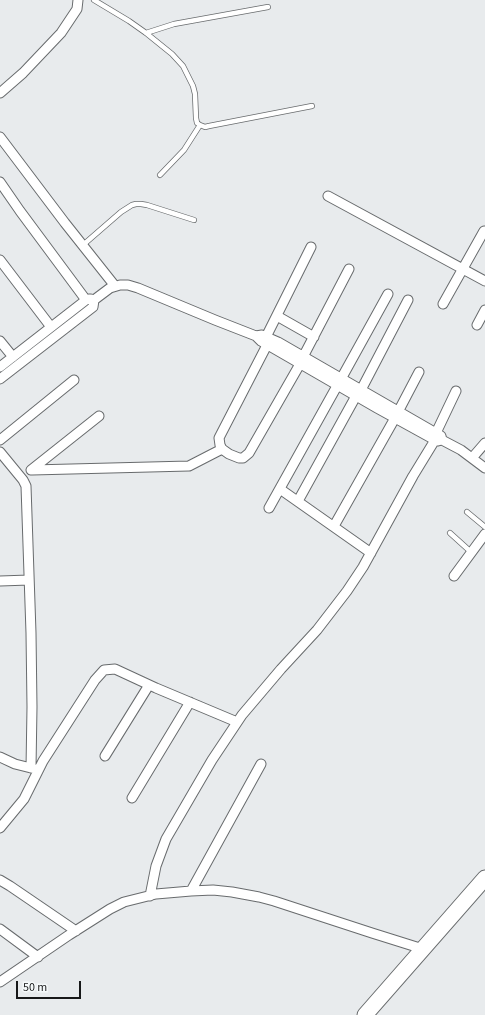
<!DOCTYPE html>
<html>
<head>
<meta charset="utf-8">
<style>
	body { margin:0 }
	#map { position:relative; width:485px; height:1015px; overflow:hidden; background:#e8ebed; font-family:"Source Sans 3",sans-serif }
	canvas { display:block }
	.scale { position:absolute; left:16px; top:981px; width:65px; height:18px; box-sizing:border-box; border:2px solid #171819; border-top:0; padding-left:5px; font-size:12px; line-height:14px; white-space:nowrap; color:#171819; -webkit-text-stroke:3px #f5f9fa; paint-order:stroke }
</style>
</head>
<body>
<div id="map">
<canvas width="485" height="1015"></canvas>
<div class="scale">50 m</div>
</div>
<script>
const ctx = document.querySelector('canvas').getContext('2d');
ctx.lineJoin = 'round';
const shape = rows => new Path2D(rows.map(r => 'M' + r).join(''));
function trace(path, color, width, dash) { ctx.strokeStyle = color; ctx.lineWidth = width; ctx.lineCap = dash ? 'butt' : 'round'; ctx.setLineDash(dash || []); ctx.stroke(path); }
const service = shape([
	[94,0,129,21,146,33,172,54,183,66,193,86,195,94,196,118,197,123,200,125,205,127,209,126,312,106],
	[146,33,174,24,268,7],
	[160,175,184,150,200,125],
	[83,245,121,212,132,205,136,204,141,204,147,205,194,220],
	[467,512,485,527],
	[450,533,471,552]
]);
const minor = shape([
	[0,93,23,73,61,33,77,9,78,0],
	[0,137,65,223,115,286],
	[0,182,20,211,86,300],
	[328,196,485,281],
	[0,260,51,327],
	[443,304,484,231],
	[277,316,314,337],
	[477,325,485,310],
	[256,336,262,335,278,342,441,436,442,440,461,450,485,468],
	[266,337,311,247],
	[0,341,13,357],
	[267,345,221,434,219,438,220,445,222,449,229,454,239,458,243,458,249,453,300,364],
	[303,357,349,269],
	[0,367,86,300,89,299,91,299],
	[0,379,93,307,94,300,110,288,120,285,128,285,138,288,215,320,256,336,261,341,377,408,435,440,438,441,442,440],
	[341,379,388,294],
	[361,390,408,300],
	[398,412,419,372],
	[436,433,456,391],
	[0,440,74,380],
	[0,452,23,480,26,486,31,633,32,707,31,768],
	[472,458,485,443],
	[31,470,99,416],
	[32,470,189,466,222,449],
	[280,489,371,553],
	[298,501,356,396],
	[269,508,337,386],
	[334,526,395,418],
	[454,576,485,534],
	[0,581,29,580],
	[105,756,149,685],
	[0,757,15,764,35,769],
	[132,798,190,702],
	[0,828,24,799,43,761,95,680,104,670,115,669,156,688,237,722],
	[0,880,10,886,76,931],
	[191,891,261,764],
	[150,896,156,866,166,839,212,760,242,715,281,669,317,630,347,591,363,567,413,476,435,440],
	[0,929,38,957],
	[0,982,69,935,110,909,124,902,156,894,191,891,213,890,232,892,259,897,274,901,372,933,423,949]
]);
const primary = shape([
	[365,1015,485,878]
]);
trace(service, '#686b6d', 6);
trace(minor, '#686b6d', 11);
trace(primary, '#686b6d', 17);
trace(service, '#fff', 4.5);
trace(minor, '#fff', 9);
trace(primary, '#fff', 15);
</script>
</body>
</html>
